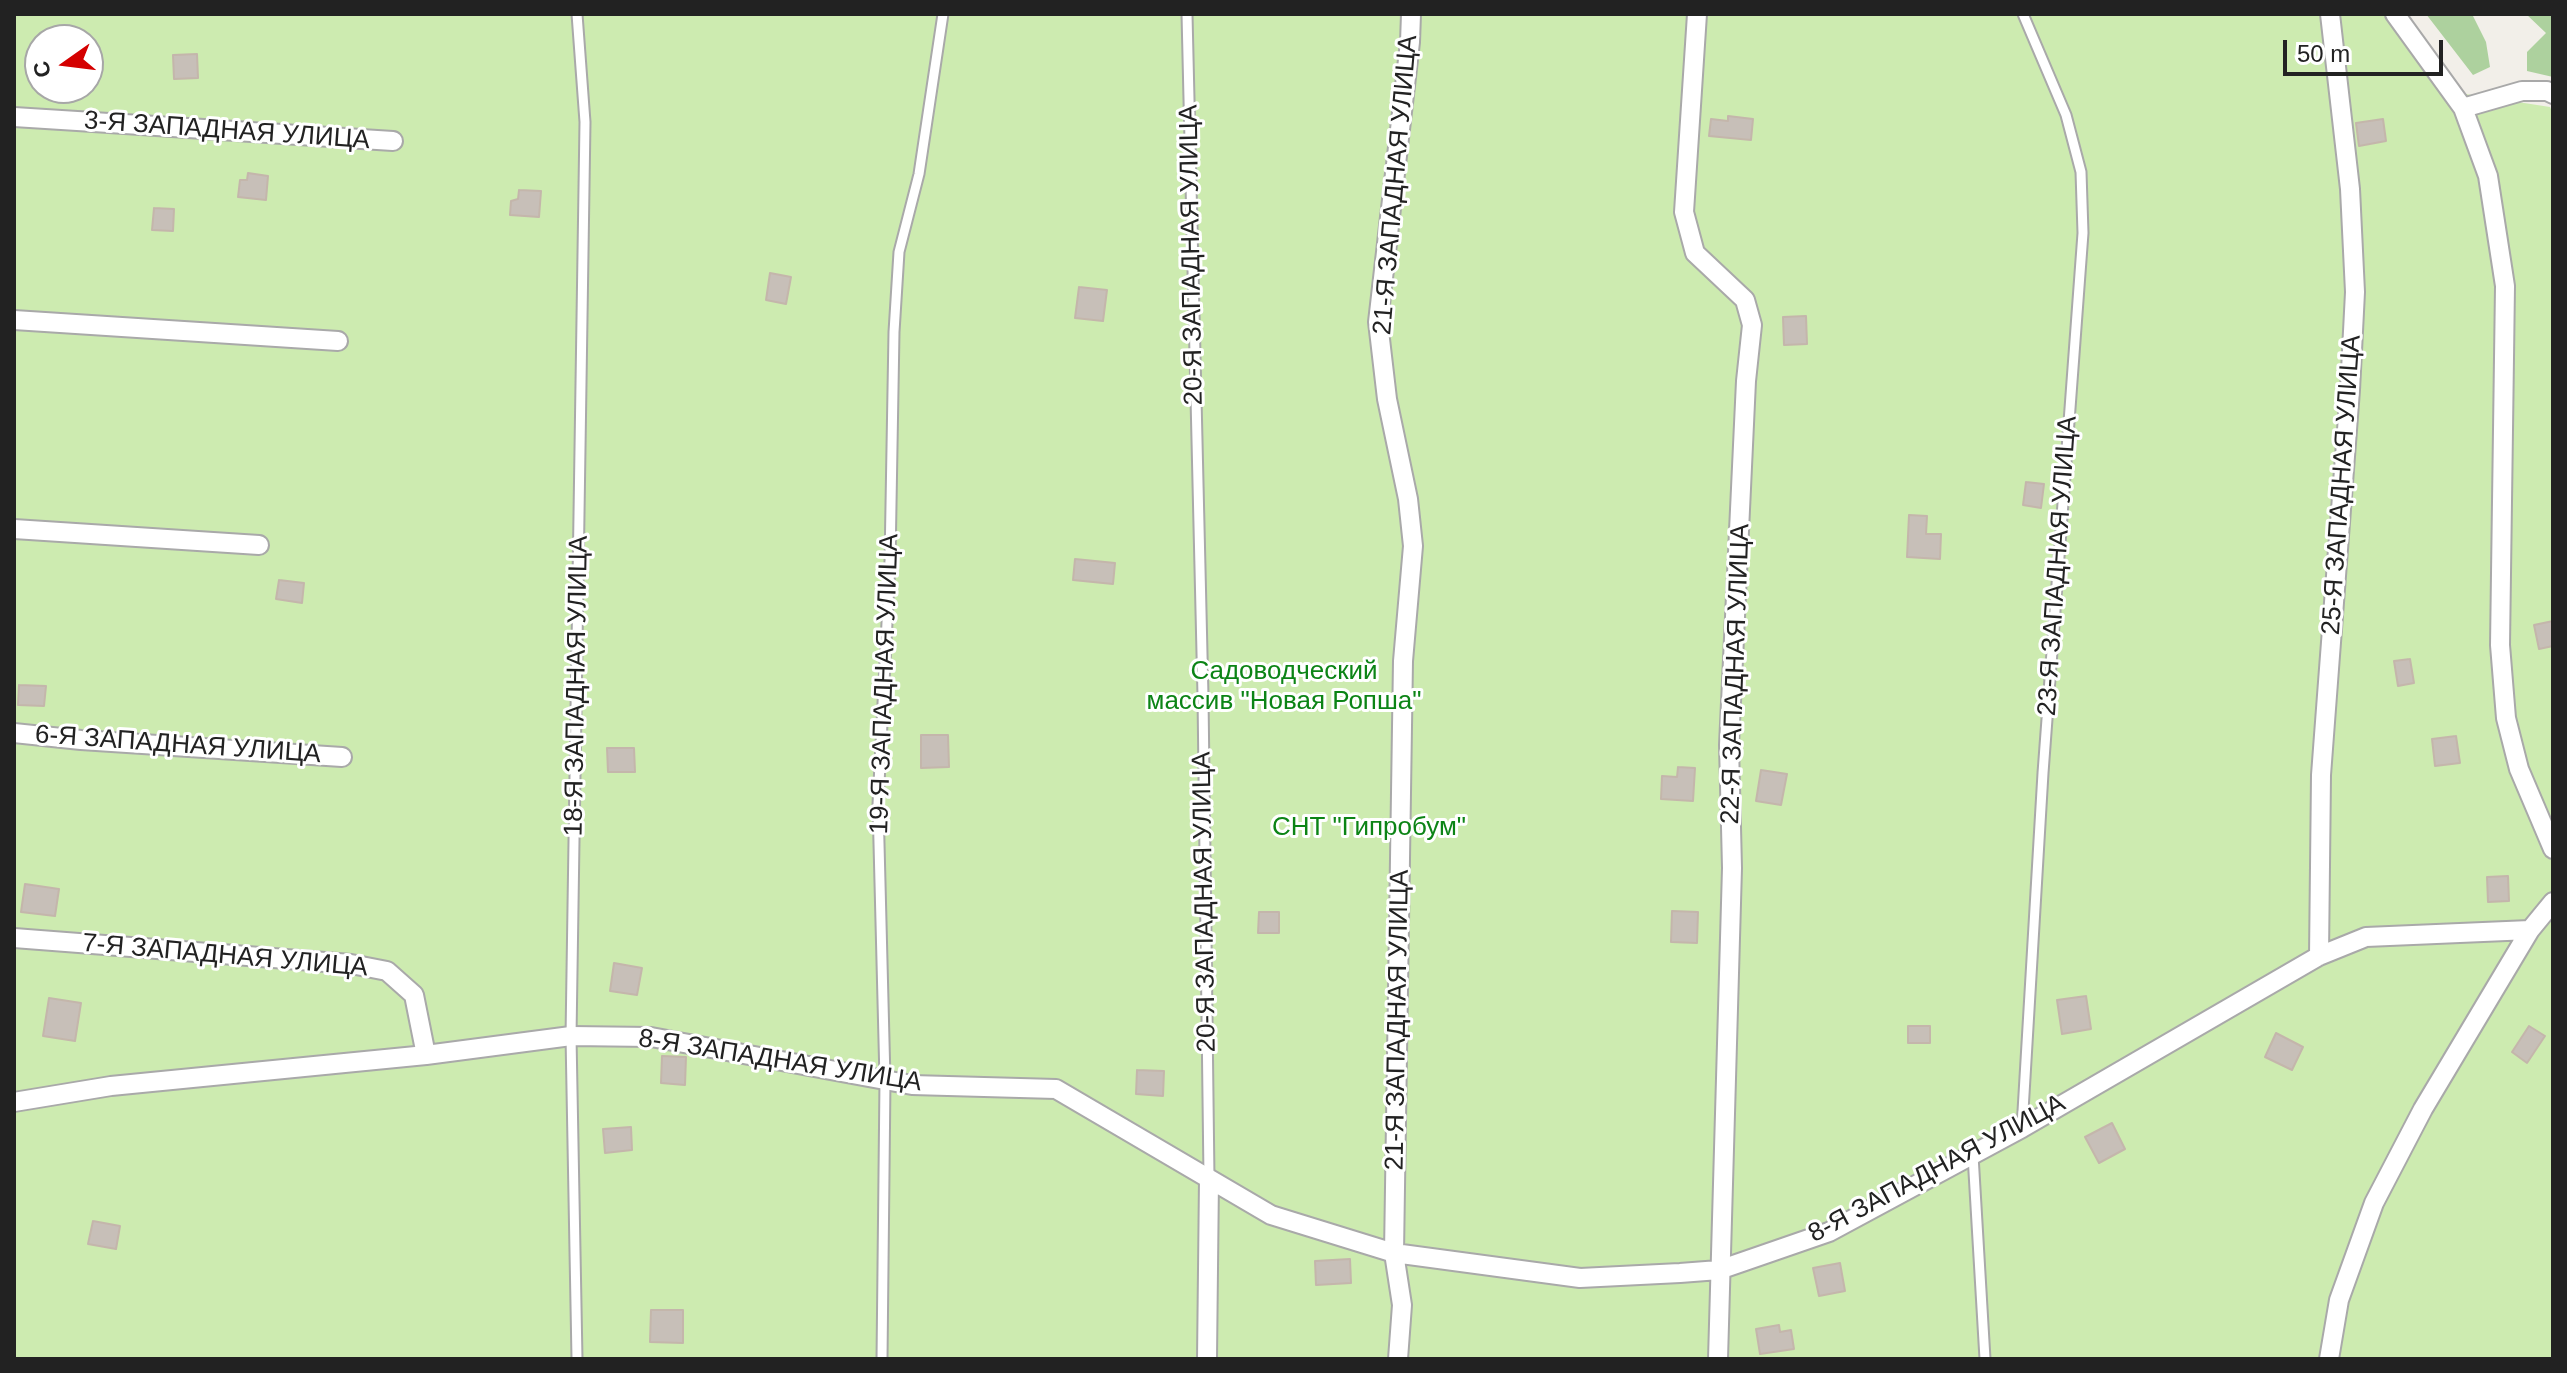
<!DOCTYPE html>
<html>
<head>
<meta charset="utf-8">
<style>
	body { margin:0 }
	#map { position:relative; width:2567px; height:1373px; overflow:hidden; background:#f2efe9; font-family:Arial,sans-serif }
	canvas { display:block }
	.frame { position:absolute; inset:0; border:16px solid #222; pointer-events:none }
	.north { position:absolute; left:24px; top:24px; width:80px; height:80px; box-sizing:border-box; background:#fff; border:2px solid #a7a7a7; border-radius:50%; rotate:256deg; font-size:22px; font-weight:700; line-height:32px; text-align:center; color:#222 }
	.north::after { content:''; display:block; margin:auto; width:28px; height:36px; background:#d40000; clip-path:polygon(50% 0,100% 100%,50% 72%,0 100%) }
	.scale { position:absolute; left:2283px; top:40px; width:160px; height:36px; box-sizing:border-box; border:4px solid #222; border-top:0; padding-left:10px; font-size:24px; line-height:28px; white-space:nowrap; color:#222; -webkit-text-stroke:6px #fff; paint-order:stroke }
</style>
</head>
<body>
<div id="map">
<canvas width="2567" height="1373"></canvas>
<div class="frame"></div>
<div class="north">С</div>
<div class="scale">50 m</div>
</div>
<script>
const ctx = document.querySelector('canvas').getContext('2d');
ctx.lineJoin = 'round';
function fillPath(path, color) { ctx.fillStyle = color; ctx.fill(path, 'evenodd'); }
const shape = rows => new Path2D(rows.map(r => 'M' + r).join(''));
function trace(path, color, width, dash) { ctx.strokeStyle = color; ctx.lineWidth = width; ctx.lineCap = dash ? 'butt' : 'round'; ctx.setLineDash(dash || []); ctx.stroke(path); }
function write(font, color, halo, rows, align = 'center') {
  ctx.font = font + ' Arial,sans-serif'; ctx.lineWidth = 6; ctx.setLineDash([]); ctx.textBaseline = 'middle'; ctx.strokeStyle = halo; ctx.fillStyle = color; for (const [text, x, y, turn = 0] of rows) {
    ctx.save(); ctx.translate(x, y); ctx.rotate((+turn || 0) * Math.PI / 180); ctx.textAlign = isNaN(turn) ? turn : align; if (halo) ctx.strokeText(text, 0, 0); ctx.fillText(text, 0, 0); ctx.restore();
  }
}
const grass = shape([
	[14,14,2384,14,2453,92,2550,107,2553,114,2553,1359,14,1359],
	[40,40,88,40,88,88,40,88]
]);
const forest = shape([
	[2426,14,2472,14,2486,42,2490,67,2473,75],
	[2526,14,2553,14,2553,77,2527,71,2527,52,2546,33]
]);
const building = shape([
	[197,54,198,78,174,79,173,55,197,54],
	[1728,116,1753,119,1751,140,1709,136,1711,119,1728,121,1728,116],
	[2383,119,2386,141,2359,146,2356,123,2383,119],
	[248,173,268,176,266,200,238,197,240,180,247,180,248,173],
	[519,190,541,191,539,217,510,215,511,201,518,199,519,190],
	[154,208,174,209,173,231,152,230,154,208],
	[770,273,791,277,786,304,766,300,770,273],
	[1079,287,1107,290,1103,321,1075,318,1079,287],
	[1806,316,1807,344,1784,345,1783,317,1806,316],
	[2026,482,2044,484,2041,508,2023,505,2026,482],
	[1909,515,1927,516,1926,534,1941,534,1940,559,1907,557,1909,515],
	[1075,559,1115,563,1113,584,1073,580,1075,559],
	[279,580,304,583,302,603,276,599,279,580],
	[2553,621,2553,646,2539,649,2534,625,2553,621],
	[2410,659,2414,683,2398,686,2394,661,2410,659],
	[19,685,46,686,44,706,18,705,19,685],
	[921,735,948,735,949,767,921,768,921,735],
	[2456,736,2460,763,2435,766,2432,739,2456,736],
	[607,748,634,748,635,772,608,772,607,748],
	[1678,767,1695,768,1693,801,1661,799,1662,776,1677,777,1678,767],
	[1761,770,1787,774,1781,805,1756,801,1761,770],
	[2508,876,2509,901,2488,902,2487,877,2508,876],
	[25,884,59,889,55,916,21,912,25,884],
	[1672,911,1698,912,1697,943,1671,942,1672,911],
	[1259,912,1279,912,1279,933,1258,933,1259,912],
	[614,963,642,968,637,995,610,991,614,963],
	[2086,996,2091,1029,2062,1034,2057,1000,2086,996],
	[49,998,81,1003,75,1041,43,1036,49,998],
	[1908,1026,1930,1026,1930,1043,1908,1043,1908,1026],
	[2529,1026,2545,1036,2527,1063,2512,1052,2529,1026],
	[2276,1033,2303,1047,2292,1070,2265,1057,2276,1033],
	[662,1056,686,1057,685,1085,661,1083,662,1056],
	[1137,1070,1164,1071,1163,1096,1136,1094,1137,1070],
	[2112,1123,2125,1149,2099,1163,2085,1137,2112,1123],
	[631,1127,632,1150,605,1153,603,1129,631,1127],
	[93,1221,120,1226,116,1249,88,1244,93,1221],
	[1350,1259,1351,1283,1316,1285,1315,1261,1350,1259],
	[1840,1263,1845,1291,1819,1296,1813,1268,1840,1263],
	[651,1310,683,1310,683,1343,650,1342,651,1310],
	[1779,1325,1780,1332,1791,1330,1794,1349,1760,1354,1756,1329,1779,1325]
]);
const service = shape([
	[577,14,585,122,571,1036,577,1359],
	[1187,14,1203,696,1209,1178],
	[2022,1128,2043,773,2083,233,2081,172,2066,115,2023,14],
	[1973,1155,1985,1359],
	[882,1359,885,1080,878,804,890,562,894,332,899,252,919,174,943,14]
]);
const minor = shape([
	[1697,14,1684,212,1695,253,1745,300,1752,325,1746,381,1729,745,1732,868,1718,1359],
	[2395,14,2463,108,2488,176,2505,286,2500,645,2506,718,2519,769,2553,849],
	[2463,108,2522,91,2547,91,2553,94],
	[14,117,393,141],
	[14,320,338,341],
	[14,529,259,545],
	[14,733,81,740,342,757],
	[14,938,351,964,387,971,414,995,426,1055],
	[2319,956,2321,775,2350,390,2355,292,2350,189,2330,14],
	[14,1102,111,1086,426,1055,571,1036,651,1037,912,1085,1056,1089,1271,1215,1394,1253,1580,1278,1680,1273,1719,1270,1829,1232,2022,1128,2319,956,2366,937,2530,930],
	[1207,1359,1209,1179],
	[1398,1359,1402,1305,1394,1253,1403,661,1413,546,1408,499,1387,399,1378,322,1410,42,1411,14],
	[2329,1359,2339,1300,2374,1203,2423,1109,2530,930,2553,902]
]);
const streetNames = [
	["3-Я ЗАПАДНАЯ УЛИЦА",227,131,4],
	["21-Я ЗАПАДНАЯ УЛИЦА",1396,185,-85],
	["20-Я ЗАПАДНАЯ УЛИЦА",1192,255,-91],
	["25-Я ЗАПАДНАЯ УЛИЦА",2342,485,-86],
	["23-Я ЗАПАДНАЯ УЛИЦА",2058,566,-86],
	["22-Я ЗАПАДНАЯ УЛИЦА",1736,674,-88],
	["19-Я ЗАПАДНАЯ УЛИЦА",885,684,-88],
	["18-Я ЗАПАДНАЯ УЛИЦА",577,686,-89],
	["6-Я ЗАПАДНАЯ УЛИЦА",178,745,4],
	["20-Я ЗАПАДНАЯ УЛИЦА",1205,902,-91],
	["7-Я ЗАПАДНАЯ УЛИЦА",225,956,5],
	["21-Я ЗАПАДНАЯ УЛИЦА",1398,1020,-89],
	["8-Я ЗАПАДНАЯ УЛИЦА",780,1061,9],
	["8-Я ЗАПАДНАЯ УЛИЦА",1937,1169,-28]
];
const parkNames = [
	["Садоводческий",1284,672],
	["массив \"Новая Ропша\"",1284,702],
	["СНТ \"Гипробум\"",1369,828]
];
fillPath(grass, '#cdebb0');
fillPath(forest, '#add19e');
fillPath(building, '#c7bfb8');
trace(building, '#c4b6ab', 2);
trace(service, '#a9a9a9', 13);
trace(minor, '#a9a9a9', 22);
trace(service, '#fff', 9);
trace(minor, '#fff', 18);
write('26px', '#222', '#fff', streetNames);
write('26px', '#0c8416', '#fff', parkNames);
</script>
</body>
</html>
